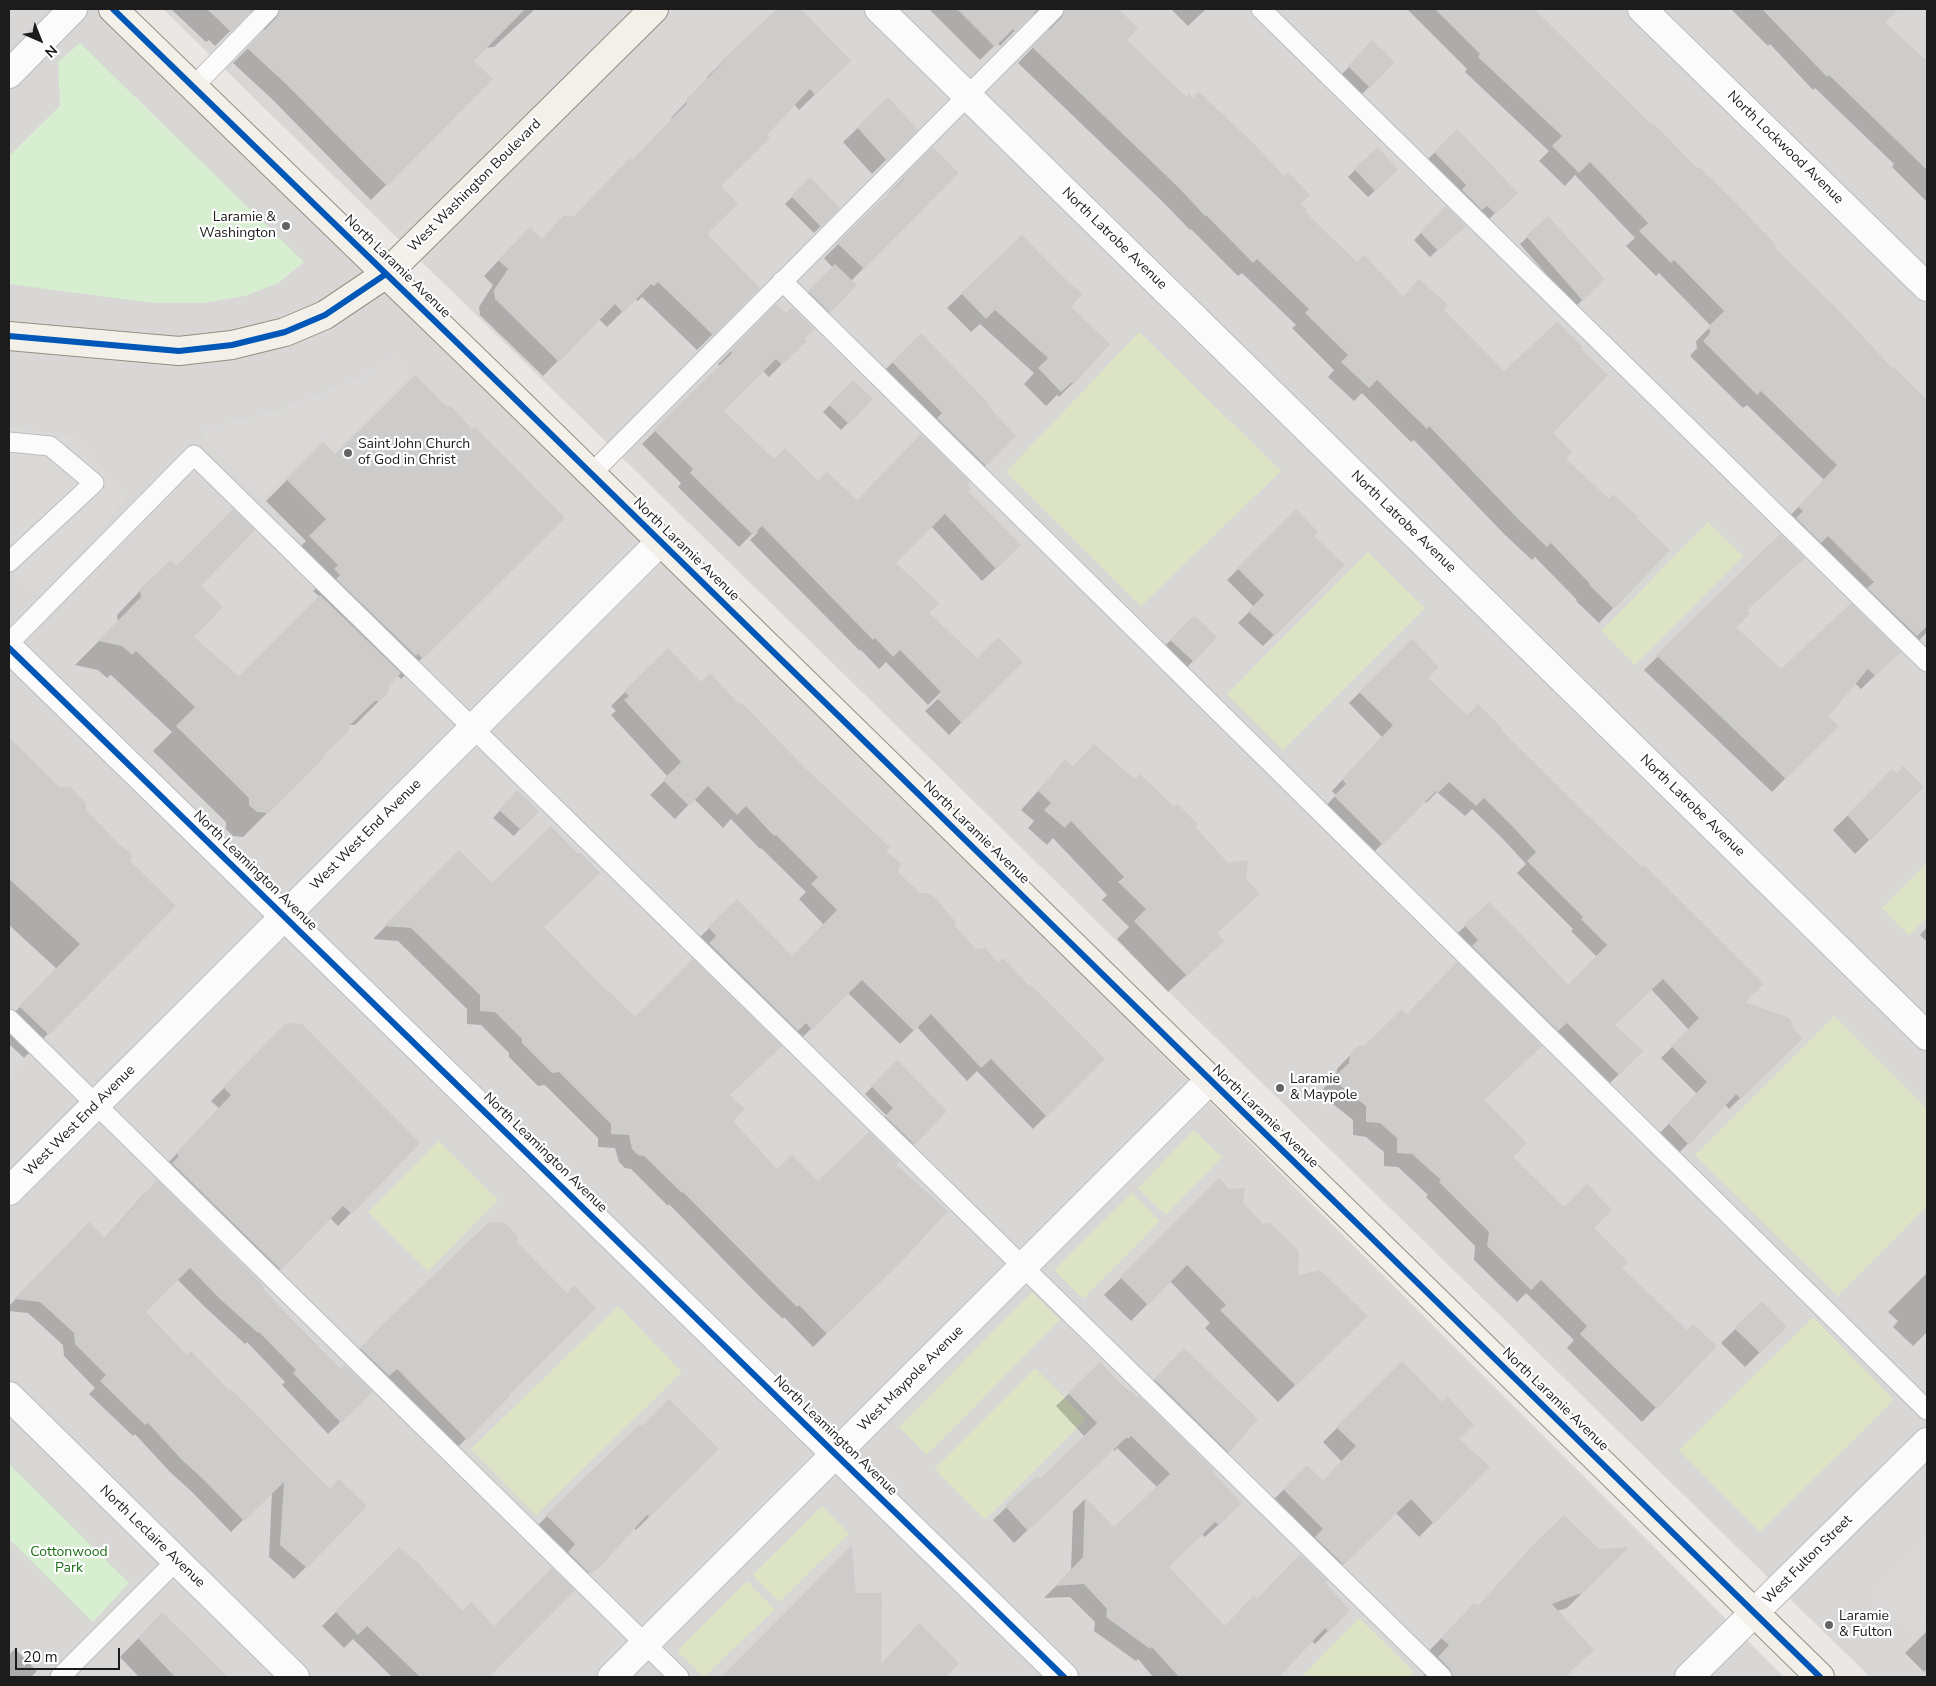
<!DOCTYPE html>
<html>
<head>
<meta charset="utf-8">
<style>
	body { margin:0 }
	#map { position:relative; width:1936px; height:1686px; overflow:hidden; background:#eae7e4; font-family:"Nunito Sans",sans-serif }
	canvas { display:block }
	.frame { position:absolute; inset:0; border:10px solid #1c1c1c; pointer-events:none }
	.north { position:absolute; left:15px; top:15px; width:50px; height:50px; -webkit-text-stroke:4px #fff; paint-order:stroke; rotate:136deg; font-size:14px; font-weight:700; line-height:20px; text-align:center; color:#1c1c1c }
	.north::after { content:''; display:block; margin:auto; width:18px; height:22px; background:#1c1c1c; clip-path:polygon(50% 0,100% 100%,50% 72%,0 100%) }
	.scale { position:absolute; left:15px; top:1648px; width:105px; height:22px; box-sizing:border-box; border:2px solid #1c1c1c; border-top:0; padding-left:6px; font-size:15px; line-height:18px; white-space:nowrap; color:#1c1c1c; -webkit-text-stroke:4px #fff; paint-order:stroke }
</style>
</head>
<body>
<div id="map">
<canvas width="1936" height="1686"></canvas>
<div class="frame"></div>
<div class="north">N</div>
<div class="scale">20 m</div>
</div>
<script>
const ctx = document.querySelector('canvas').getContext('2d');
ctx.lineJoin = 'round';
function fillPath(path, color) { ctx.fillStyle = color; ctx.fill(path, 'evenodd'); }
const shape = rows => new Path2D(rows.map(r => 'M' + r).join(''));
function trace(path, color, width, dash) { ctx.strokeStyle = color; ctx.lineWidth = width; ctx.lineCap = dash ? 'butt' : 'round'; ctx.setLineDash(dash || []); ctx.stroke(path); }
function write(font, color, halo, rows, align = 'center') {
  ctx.font = font + ' "Nunito Sans",sans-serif'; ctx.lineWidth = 4.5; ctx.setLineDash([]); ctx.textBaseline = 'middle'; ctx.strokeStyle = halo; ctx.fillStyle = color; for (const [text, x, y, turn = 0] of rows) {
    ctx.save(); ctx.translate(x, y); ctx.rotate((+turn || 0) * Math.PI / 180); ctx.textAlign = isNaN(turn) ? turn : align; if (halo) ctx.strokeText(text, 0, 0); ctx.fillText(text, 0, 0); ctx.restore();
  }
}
const residential = shape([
	[9,9,118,9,1784,1677,9,1677],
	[163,9,1927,9,1927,1677,1870,1677]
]);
const grass = shape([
	[1139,332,1281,471,1141,606,1006,472],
	[1708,522,1743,556,1635,665,1601,631],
	[1368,552,1425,608,1283,750,1227,694],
	[1927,863,1927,917,1909,936,1882,908],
	[1834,1016,1927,1109,1927,1206,1838,1296,1695,1155],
	[1194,1130,1222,1157,1166,1215,1138,1188],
	[438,1141,498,1200,428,1271,368,1212],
	[1132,1193,1160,1221,1083,1299,1054,1270],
	[1032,1292,1060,1320,927,1455,899,1427],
	[618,1306,682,1372,536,1515,471,1449],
	[1813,1317,1894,1400,1760,1532,1679,1450],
	[1035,1368,1086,1419,985,1520,934,1469],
	[822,1506,849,1534,779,1602,752,1575],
	[747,1581,775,1609,704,1677,677,1651],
	[1359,1618,1414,1672,1409,1677,1301,1677]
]);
const park = shape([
	[80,43,304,262,278,283,245,296,203,303,153,303,9,284,9,156,60,106,58,62],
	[9,1464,129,1583,93,1622,9,1539]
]);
const parking = shape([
	[394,357,410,374,335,449,323,437,265,494,201,436,204,428,279,410,362,376],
	[9,427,75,437,127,495,101,531,38,595,9,566],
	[9,1038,29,1059,9,1079],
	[1927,1534,1927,1620,1913,1634,1869,1591]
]);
const shadow = shape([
	[171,9,535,9,494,47,485,48,472,61,491,80,371,200,272,99,233,63,263,33,266,22,262,15,251,12,246,15,215,46,209,40,206,42],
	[778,9,800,9,849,61,799,110,794,104,719,186,706,234,759,288,697,350,642,297,638,301,635,299,607,327,599,319,543,376,480,315,479,307,493,285,484,276,514,244,542,240,574,217,632,162,673,119,671,118,708,79,707,77],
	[929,9,1116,9,1136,28,1125,40,1300,204,1303,212,1357,263,1403,297,1442,310,1551,433,1564,459,1613,608,1599,623,1576,601,1577,600,1535,557,1532,560,1504,534,1414,440,1411,442,1362,393,1354,401,1328,377,1334,370,1292,328,1296,325,1242,273,1238,276,1191,229,1190,230,1164,203,1018,63,1048,32,1051,22,1041,12,1030,15,1000,46,997,43,980,60],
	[1171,9,1206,9,1188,26],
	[1407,9,1532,9,1893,370,1894,369,1927,401,1927,632,1913,647,1785,521,1824,480,1747,405,1743,408,1690,356,1697,348,1696,341,1711,326,1659,273,1656,276,1626,246,1635,238,1575,175,1565,186,1539,161,1549,151,1465,72,1467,69],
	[1731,9,1878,9,1887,18,1883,22,1927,62,1927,202,1892,167,1894,164,1815,88,1813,90,1770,44,1768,46],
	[1373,42,1394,62,1362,94,1342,74],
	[888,99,916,130,872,174,843,142],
	[1457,131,1516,193,1488,220,1428,159],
	[933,148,957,173,851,281,855,285,822,319,802,299,833,268,824,258,890,194,889,193],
	[1355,170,1390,177,1368,197,1348,177],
	[810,179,838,208,814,233,785,204],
	[1446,208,1457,232,1430,257,1414,240],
	[1548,218,1604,279,1575,307,1520,244],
	[1022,237,1069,307,1073,383,1059,397,1057,395,1046,406,1024,384,1034,373,980,324,971,332,947,308],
	[776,306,805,341,769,377,763,371,722,411,773,461,857,502,965,485,967,491,1007,558,982,581,931,526,894,563,928,613,977,659,1021,662,949,735,925,711,943,694,941,692,928,705,886,662,879,669,861,650,860,651,750,540,758,532,756,530,739,547,678,487,681,483,642,444,720,366,718,364],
	[921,334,1015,436,975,476,882,373],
	[853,382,872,399,841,430,823,412],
	[472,431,563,518,401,679,397,675,388,685,380,700,355,725,350,725,321,757,322,758,243,837,233,836,226,829,226,822,153,751,172,732,111,675,107,678,98,670,75,665,118,622,117,615,141,590,199,586,192,637,239,677,320,597,313,591,317,587,289,558,306,541,266,501,323,444,335,456],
	[1296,511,1312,536,1344,565,1263,646,1238,623,1254,607,1227,580],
	[1780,536,1746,611,1735,628,1781,671,1899,652,1861,689,1855,683,1827,717,1837,726,1772,792,1644,670],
	[1187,623,1193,661,1186,668,1164,647],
	[1412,641,1427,678,1467,717,1499,730,1743,1003,1793,1030,1801,1038,1729,1109,1725,1105,1677,1155,1658,1135,1697,1094,1661,1058,1689,1030,1651,989,1614,1025,1642,1051,1607,1086,1454,937,1465,926,1568,986,1597,957,1571,931,1573,929,1517,873,1526,864,1502,838,1472,809,1465,816,1437,792,1426,803,1424,801,1371,855,1324,808,1336,795,1332,791,1382,737,1349,703],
	[668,649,701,683,884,851,897,873,954,927,975,950,998,964,1031,989,1103,1059,1033,1129,977,1071,967,1081,917,1027,900,1044,847,992,797,1043,695,942,737,901,792,958,824,925,799,899,806,892,761,848,760,849,731,819,723,828,694,799,675,819,650,795,668,777,611,715,616,711,611,706],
	[9,738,58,788,85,810,129,861,174,906,24,1058,9,1044,9,1018,57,969,9,925],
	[1065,761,1072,767,1135,781,1193,827,1240,911,1216,934,1205,958,1168,992,1117,939,1129,927,1102,900,1107,895,1053,838,1047,845,1028,828,1034,821,1021,810],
	[1892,771,1922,787,1855,854,1833,830],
	[511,799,520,829,514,836,493,818],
	[459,852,492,885,542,927,635,1019,728,1095,731,1121,777,1171,818,1183,895,1165,902,1260,813,1347,784,1317,783,1319,762,1299,669,1204,668,1206,631,1169,625,1168,619,1162,615,1148,598,1147,598,1138,545,1085,538,1086,509,1057,509,1053,481,1025,467,1024,467,1009,398,941,373,939],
	[1927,927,1927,942,1920,935],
	[287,1025,419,1143,338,1226,330,1218,267,1282,164,1167,220,1109,211,1101],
	[1359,1046,1483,1100,1511,1157,1564,1209,1592,1228,1621,1268,1687,1332,1715,1346,1642,1422,1567,1348,1574,1340,1526,1293,1517,1302,1474,1260,1475,1246,1426,1197,1428,1195,1398,1167,1384,1166,1384,1152,1366,1137,1353,1135,1353,1120,1319,1093,1336,1076,1337,1069],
	[897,1062,945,1111,907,1151,879,1124,887,1116,865,1094],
	[1219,1180,1241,1203,1297,1276,1366,1316,1278,1402,1205,1328,1210,1323,1170,1281,1131,1321,1104,1295],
	[145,1193,262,1289,341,1371,371,1392,328,1434,282,1385,285,1382,247,1342,245,1344,207,1309,177,1279,145,1312,187,1357,330,1490,306,1567,294,1579,269,1557,272,1491,231,1532,191,1491,170,1472,135,1434,133,1436,89,1394,95,1388,64,1356,63,1345,28,1313,9,1311,9,1306,89,1224,104,1239],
	[514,1241,507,1395,508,1396,453,1452,348,1362,367,1342],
	[1927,1273,1927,1332,1913,1346,1893,1327,1898,1321,1888,1312],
	[1762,1303,1785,1327,1745,1367,1721,1343],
	[1184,1350,1228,1452,1221,1459,1148,1387],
	[1402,1363,1457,1439,1488,1467,1419,1537,1395,1512,1328,1579,1269,1504,1307,1467,1323,1482,1342,1462,1323,1442],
	[1100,1364,1211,1472,1228,1516,1205,1537,1202,1534,1167,1567,1224,1627,1256,1600,1323,1583,1349,1610,1315,1644,1312,1641,1278,1677,1153,1677,1138,1659,1136,1661,1094,1631,1095,1622,1070,1597,1044,1598,1071,1571,1073,1511,1085,1499,1114,1529,1157,1487,1117,1448,1115,1451,1113,1449,1014,1543,993,1520,1036,1479,1042,1480,1085,1437,1056,1406],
	[639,1426,717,1449,636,1530,633,1527,577,1586,534,1529],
	[851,1548,855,1594,881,1595,879,1677,723,1677],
	[399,1549,462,1612,494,1628,573,1590,488,1677,392,1677,353,1639,344,1648,322,1626],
	[1626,1549,1567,1608,1557,1611,1576,1666,1564,1677,1422,1677,1434,1662,1426,1654,1458,1621,1477,1607,1599,1550],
	[162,1614,226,1677,139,1677,120,1657],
	[1927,1631,1927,1669,1924,1672,1905,1653],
	[15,1649,37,1671,31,1677,9,1677,9,1655]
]);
const building = shape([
	[207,9,254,9,231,32],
	[280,9,525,9,474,61,493,79,387,186,286,84,247,48,277,17],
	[777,9,801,9,851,61,815,95,810,89,767,135,770,138,721,186,738,204,707,234,760,288,713,335,658,282,654,286,651,284,623,313,615,304,559,362,495,299,494,290,508,269,498,260,530,227,542,239,563,216,574,216,630,158,632,160,687,103,685,101,723,62,721,61],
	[957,9,1038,9,1015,32,1013,29,995,47],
	[1065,9,1118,9,1138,28,1127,40,1186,97,1189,93,1193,98,1199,92,1254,144,1284,176,1288,172,1310,195,1301,203,1307,210,1305,212,1357,262,1364,255,1403,296,1419,279,1448,305,1444,310,1504,371,1557,322,1583,347,1581,349,1608,375,1553,433,1572,452,1566,459,1609,499,1613,494,1638,517,1636,518,1670,550,1614,609,1589,585,1590,584,1551,543,1547,547,1519,520,1429,426,1427,429,1377,380,1369,388,1341,362,1348,355,1305,313,1309,309,1257,259,1253,263,1206,215,1205,216,1179,188,1032,47,1062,17],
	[1435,9,1534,9,1652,125,1653,123,1697,168,1699,167,1733,200,1777,246,1775,248,1841,313,1893,369,1894,367,1927,400,1927,626,1917,636,1867,588,1874,582,1828,536,1821,543,1796,518,1803,511,1798,507,1837,465,1761,391,1757,395,1703,341,1710,333,1709,326,1724,311,1674,260,1671,263,1639,231,1648,223,1590,162,1579,173,1552,146,1562,136,1478,57,1480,54],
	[1762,9,1899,9,1885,22,1927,62,1927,170,1829,75,1827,77],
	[1372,40,1395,62,1370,88,1348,66],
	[888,97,918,130,887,161,857,127],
	[1457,129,1518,193,1496,214,1487,206,1482,210,1462,190,1466,185,1434,152],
	[933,147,959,173,864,269,837,243,904,179,902,177],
	[1378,147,1398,170,1375,191,1354,169],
	[810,177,840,208,821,227,791,196],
	[1446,206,1466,226,1438,251,1420,232],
	[1548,216,1605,279,1583,301,1526,236],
	[1022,235,1062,276,1082,294,1071,307,1110,344,1074,384,1072,382,1061,392,1038,368,1048,358,995,310,986,319,961,293],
	[835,264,857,285,830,313,808,291],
	[776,304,786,313,792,307,814,329,804,339,807,341,782,365,776,359,724,411,774,459,785,448,818,481,827,472,857,500,921,434,970,482,967,485,971,489,968,491,1021,545,996,569,945,514,896,563,939,603,929,613,977,658,998,637,1023,662,962,723,937,698,942,693,900,650,893,657,875,638,873,640,762,526,753,535,690,473,693,469,654,430,732,353,730,351],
	[921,333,990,405,988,406,1016,436,986,466,937,418,942,413,892,362],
	[415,375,446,406,451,406,472,429,475,427,565,518,423,659,418,654,416,656,336,579,340,575,334,569,338,565,309,536,326,519,286,479,323,442,335,454],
	[853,380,873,399,849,424,829,405],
	[233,509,255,530,201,586,223,607,194,637,239,676,320,595,401,673,389,686,388,693,380,701,375,701,349,726,348,732,323,756,324,758,269,813,257,812,249,805,249,798,176,726,195,707,136,651,132,655,122,646,98,641,141,597,140,589,171,560,176,566],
	[1296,509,1318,532,1314,536,1345,565,1275,636,1248,611,1264,595,1237,568],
	[1780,534,1805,558,1747,610,1750,614,1736,627,1781,669,1851,603,1901,652,1875,676,1868,669,1828,717,1839,726,1786,779,1656,655],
	[1194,615,1217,637,1194,662,1170,640],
	[1412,639,1439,667,1428,678,1467,715,1478,704,1502,728,1501,730,1584,812,1642,867,1644,865,1764,984,1745,1002,1790,1018,1794,1030,1803,1038,1741,1099,1736,1094,1689,1145,1668,1123,1707,1082,1671,1046,1699,1018,1663,979,1615,1025,1643,1051,1619,1075,1567,1023,1558,1031,1472,946,1478,940,1464,925,1489,902,1521,934,1568,985,1607,945,1581,919,1583,917,1527,861,1536,852,1513,827,1484,798,1476,806,1449,782,1438,793,1436,791,1383,845,1334,796,1346,784,1342,779,1393,725,1359,692],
	[668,648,701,682,710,673,739,704,741,702,804,767,890,847,886,851,901,864,898,872,920,893,929,893,935,898,955,921,955,926,976,949,985,948,998,962,1003,958,1031,988,1032,986,1105,1059,1047,1117,991,1059,981,1068,931,1014,914,1031,862,980,812,1030,806,1023,798,1031,709,943,716,936,708,927,737,899,792,956,837,910,811,884,818,877,776,835,774,836,746,806,737,815,708,786,689,806,663,780,681,762,624,700,629,696,624,691],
	[9,737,59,787,70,787,86,803,86,810,119,844,132,855,130,861,176,906,49,1035,19,1006,80,944,9,879],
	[1094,744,1135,779,1140,774,1174,807,1177,804,1198,824,1195,827,1228,863,1248,860,1246,879,1260,894,1217,933,1224,941,1187,976,1134,921,1146,909,1118,882,1124,877,1071,821,1065,828,1044,810,1051,803,1038,791,1065,759,1073,766],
	[1903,766,1924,787,1870,841,1847,815,1892,769,1897,773],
	[517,790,539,811,521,830,499,810],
	[551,826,578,854,580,852,600,873,544,927,609,993,610,992,635,1017,693,959,782,1046,730,1095,745,1109,733,1121,777,1169,792,1155,818,1181,869,1132,899,1162,896,1165,948,1211,903,1260,827,1334,799,1305,797,1307,776,1286,683,1192,682,1193,644,1156,638,1155,632,1149,629,1135,611,1134,611,1124,559,1072,552,1073,522,1043,522,1039,495,1012,480,1011,480,995,411,928,384,926,459,850,492,883],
	[1457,962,1542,1046,1484,1100,1527,1143,1513,1157,1564,1207,1587,1184,1612,1210,1594,1228,1628,1262,1622,1268,1687,1330,1693,1324,1717,1346,1657,1409,1580,1334,1587,1326,1541,1280,1531,1290,1487,1246,1489,1232,1439,1182,1441,1180,1412,1154,1397,1153,1397,1138,1380,1123,1366,1122,1366,1106,1332,1079,1349,1063,1350,1054,1359,1045,1365,1045,1402,1009,1407,1014],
	[286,1023,302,1024,420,1143,352,1214,343,1206,281,1270,172,1163,179,1156,176,1153,231,1095,223,1087],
	[897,1060,947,1111,915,1145,885,1116,893,1108,871,1086],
	[1219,1178,1229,1189,1245,1188,1243,1203,1263,1224,1270,1223,1299,1251,1298,1275,1320,1270,1368,1316,1296,1386,1220,1310,1226,1305,1187,1265,1148,1305,1120,1277],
	[157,1180,265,1287,263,1289,314,1343,341,1369,345,1365,373,1392,341,1423,293,1373,296,1370,259,1332,258,1333,219,1298,190,1268,146,1312,187,1355,191,1351,230,1391,231,1389,330,1489,339,1479,367,1506,307,1568,280,1545,284,1482,244,1521,203,1479,182,1460,148,1423,145,1425,100,1381,106,1375,75,1344,74,1333,40,1302,14,1299,89,1222,105,1238],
	[489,1222,505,1223,519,1238,516,1241,567,1293,574,1285,596,1308,509,1395,510,1396,467,1440,397,1369,389,1376,360,1348,380,1327],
	[1762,1301,1787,1327,1760,1353,1734,1328],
	[1184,1348,1258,1419,1229,1453,1154,1379],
	[1402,1361,1442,1402,1447,1396,1474,1425,1459,1439,1490,1467,1434,1524,1411,1499,1344,1565,1315,1537,1323,1529,1283,1489,1307,1465,1323,1480,1356,1446,1336,1427],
	[1100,1362,1128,1392,1130,1390,1137,1397,1138,1395,1214,1470,1212,1472,1242,1503,1219,1525,1215,1522,1169,1567,1225,1626,1254,1595,1257,1599,1300,1554,1328,1581,1325,1583,1350,1610,1329,1632,1325,1628,1279,1677,1179,1677,1152,1647,1150,1649,1106,1617,1107,1609,1084,1584,1055,1586,1083,1557,1085,1497,1114,1527,1170,1474,1131,1436,1128,1439,1127,1437,1028,1531,1005,1506,1036,1477,1041,1478,1097,1423,1068,1393],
	[669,1399,719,1449,650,1517,647,1515,597,1570,590,1574,568,1552,575,1544,546,1515,639,1425,643,1425],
	[1564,1515,1599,1549,1629,1547,1584,1592,1552,1604,1594,1650,1565,1677,1453,1677,1450,1669,1438,1657,1449,1645,1441,1638,1474,1603,1478,1606,1533,1545],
	[852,1545,856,1593,882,1593,881,1664,919,1623,959,1663,946,1677,721,1677],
	[399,1547,422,1566,421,1567,463,1611,471,1602,494,1626,552,1568,575,1590,489,1677,420,1677,367,1626,358,1635,335,1611],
	[162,1612,228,1677,175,1677,138,1638]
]);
const lane = shape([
	[1261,9,1927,662],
	[193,87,269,9],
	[782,281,1927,1410],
	[9,442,50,446,94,483,9,562],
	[591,474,1054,9],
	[9,643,194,455,1442,1677],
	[9,1019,679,1677],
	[60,1677,176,1561]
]);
const street = shape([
	[879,9,1927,1036],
	[1642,9,1927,287],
	[9,74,73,9],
	[9,648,1064,1677],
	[9,1191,660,542],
	[9,1396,295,1677],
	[612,1677,1210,1080],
	[1689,1677,1927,1442]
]);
const secondary = shape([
	[113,9,512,396,1820,1677],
	[9,336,179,351,232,345,285,332,325,315,386,274,654,9]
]);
const cycleway = shape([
	[113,9,512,396,1820,1677],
	[9,336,179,351,232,345,285,332,325,315,386,274],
	[9,648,1064,1677]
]);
const markers = [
	[286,226,5,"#646362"],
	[348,453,5,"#646362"],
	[1280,1088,5,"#646362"],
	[1829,1625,5,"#646362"]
];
const streetNames = [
	["North Lockwood Avenue",1785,148,44],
	["West Washington Boulevard",475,186,-45],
	["North Latrobe Avenue",1114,239,44],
	["North Laramie Avenue",397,267,44],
	["North Latrobe Avenue",1403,522,44],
	["North Laramie Avenue",686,550,44],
	["North Latrobe Avenue",1692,806,44],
	["North Laramie Avenue",976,833,44],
	["West West End Avenue",366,835,-45],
	["North Leamington Avenue",255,871,44],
	["North Laramie Avenue",1265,1117,44],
	["West West End Avenue",80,1121,-45],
	["North Leamington Avenue",545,1153,44],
	["West Maypole Avenue",911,1379,-45],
	["North Laramie Avenue",1555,1400,44],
	["North Leamington Avenue",835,1436,44],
	["North Leclaire Avenue",152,1537,44],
	["West Fulton Street",1808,1560,-45]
];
const poiNames = [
	["Laramie &",276,218,"right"],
	["Washington",276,234,"right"],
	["Saint John Church",358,445],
	["of God in Christ",358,461],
	["Laramie",1290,1080],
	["& Maypole",1290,1096],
	["Laramie",1839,1617],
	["& Fulton",1839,1633]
];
const parkNames = [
	["Cottonwood",69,1553],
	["Park",69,1569]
];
fillPath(residential, '#d9d7d6');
fillPath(grass, '#dce4c5');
fillPath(park, '#d7eed1');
fillPath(parking, '#dad9d8');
fillPath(shadow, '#0003');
fillPath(building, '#ceccca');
trace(lane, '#bdbcbb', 21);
trace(street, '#bdbcbb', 30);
trace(secondary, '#92907f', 30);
trace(lane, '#fcfbfb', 19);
trace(street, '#fcfbfb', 28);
trace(secondary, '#f2f0e9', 28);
trace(cycleway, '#0057b8', 6);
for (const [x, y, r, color] of markers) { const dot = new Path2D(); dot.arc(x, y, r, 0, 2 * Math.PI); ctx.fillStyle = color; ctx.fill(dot); trace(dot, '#fff', 2); }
write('14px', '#1c1c1c', '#fff', streetNames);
write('14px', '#1c1c1c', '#fff', poiNames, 'left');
write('14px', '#1d6f15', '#fff', parkNames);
</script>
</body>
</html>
